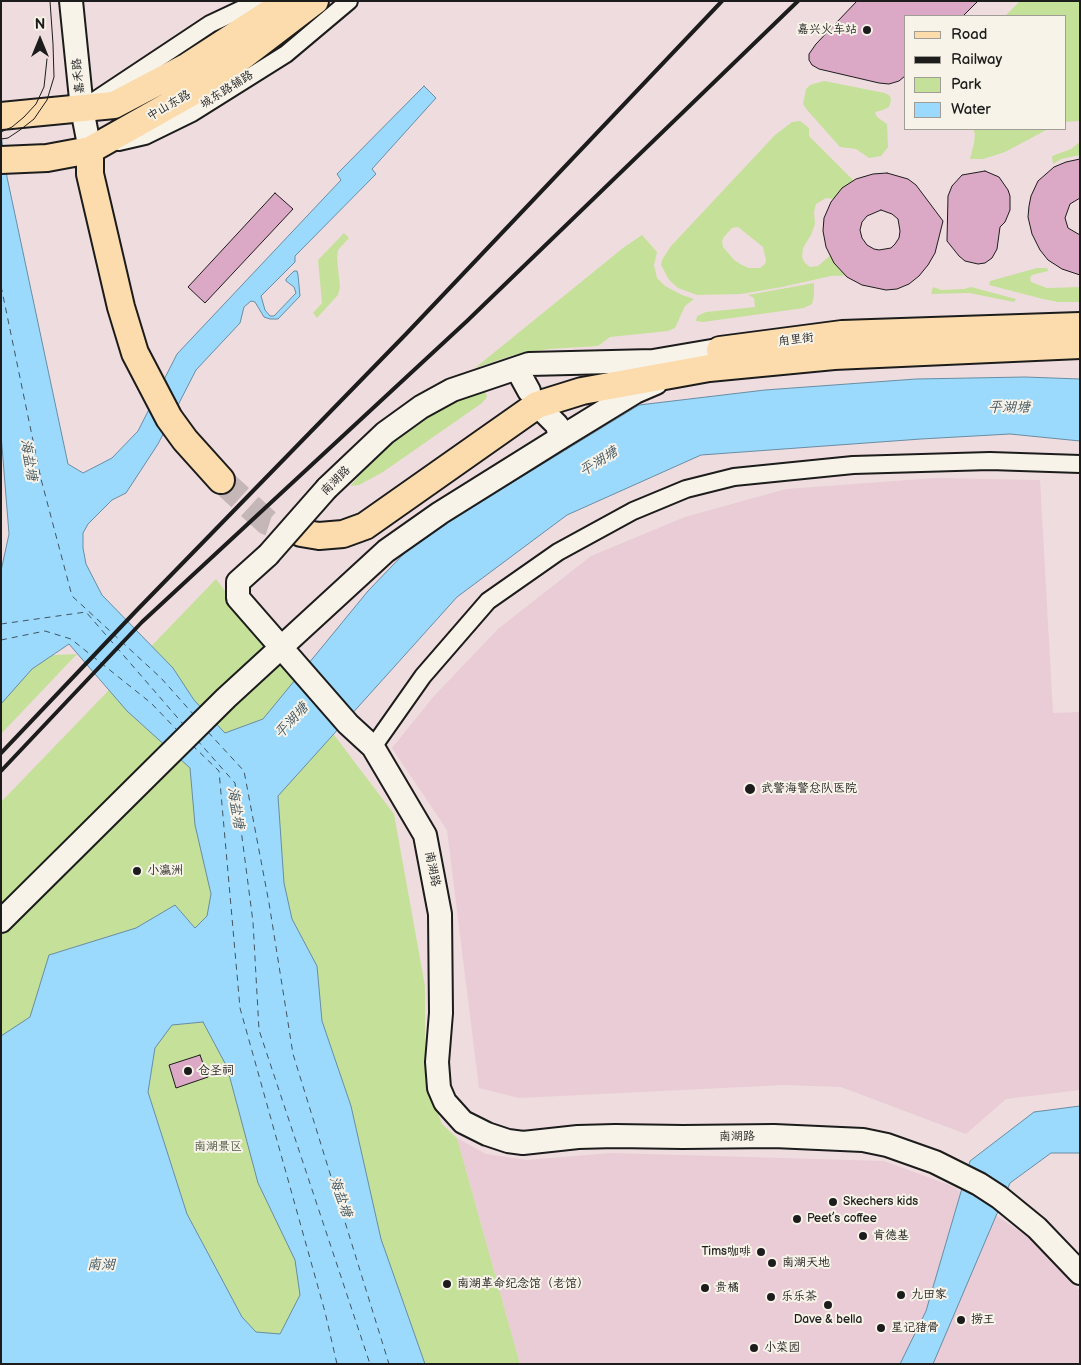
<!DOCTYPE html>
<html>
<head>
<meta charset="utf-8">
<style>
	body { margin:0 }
	#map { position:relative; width:1081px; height:1365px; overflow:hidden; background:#efdcde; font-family:"Balsamiq Sans",sans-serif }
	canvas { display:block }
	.frame { position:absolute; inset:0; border:2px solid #1c1c1c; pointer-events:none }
	.legend { position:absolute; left:904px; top:15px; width:162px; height:115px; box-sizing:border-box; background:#f7f3e8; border:1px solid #9f9d96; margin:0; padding:6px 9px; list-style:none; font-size:15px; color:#1c1c1c }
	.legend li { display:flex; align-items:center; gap:10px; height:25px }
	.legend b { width:25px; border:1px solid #9f9d96 }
	.north { position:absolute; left:15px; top:15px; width:50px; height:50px; -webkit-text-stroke:4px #f7f3e8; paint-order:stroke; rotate:0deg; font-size:14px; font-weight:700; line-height:20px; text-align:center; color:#1c1c1c }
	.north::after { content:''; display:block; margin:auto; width:18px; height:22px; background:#1c1c1c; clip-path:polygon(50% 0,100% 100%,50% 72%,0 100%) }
</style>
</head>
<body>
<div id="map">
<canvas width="1081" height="1365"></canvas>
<div class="frame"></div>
<ul class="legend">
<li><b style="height:6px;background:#fcdcac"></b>Road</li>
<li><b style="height:6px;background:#1c1c1c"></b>Railway</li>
<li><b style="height:14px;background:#c5e199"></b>Park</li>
<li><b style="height:14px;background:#9bd9fd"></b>Water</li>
</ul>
<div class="north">N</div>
</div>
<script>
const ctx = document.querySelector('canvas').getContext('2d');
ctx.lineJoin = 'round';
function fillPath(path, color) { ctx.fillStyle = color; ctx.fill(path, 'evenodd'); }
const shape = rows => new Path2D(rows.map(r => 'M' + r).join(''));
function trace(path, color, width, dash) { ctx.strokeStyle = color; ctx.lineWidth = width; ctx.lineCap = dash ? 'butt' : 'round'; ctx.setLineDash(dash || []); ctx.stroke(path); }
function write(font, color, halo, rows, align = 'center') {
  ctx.font = font + ' "Balsamiq Sans","LXGW WenKai TC",sans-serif'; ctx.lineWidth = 4; ctx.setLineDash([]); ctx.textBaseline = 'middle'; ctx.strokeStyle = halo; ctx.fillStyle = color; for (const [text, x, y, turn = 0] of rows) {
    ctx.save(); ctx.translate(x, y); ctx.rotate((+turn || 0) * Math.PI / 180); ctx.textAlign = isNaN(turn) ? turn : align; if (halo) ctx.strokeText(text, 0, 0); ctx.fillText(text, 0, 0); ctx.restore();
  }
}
const built = shape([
	[936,478,1040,480,1053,713,1080,712,1080,1090,1006,1099,966,1134,841,1087,784,1085,519,1098,479,1088,447,830,392,748,434,696,498,629,591,556,685,517,786,489],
	[457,1138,486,1154,527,1160,611,1153,884,1161,952,1186,1027,1236,1080,1291,1080,1364,520,1364]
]);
const green = shape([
	[1020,1,1080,1,1080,121,1065,122,1065,16,1005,16],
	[824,81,885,93,890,96,891,100,889,107,883,110,875,112,877,117,887,124,888,147,881,156,869,158,856,149,840,147,807,110,803,104,806,89,810,85],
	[800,121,809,128,809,136,856,183,842,200,826,198,816,204,814,212,815,224,811,235,803,248,802,257,805,263,810,267,818,266,841,246,863,275,831,276,782,287,741,294,697,295,678,288,669,280,661,265,662,260,671,246,775,135,792,122],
	[738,227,763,247,766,260,765,264,760,268,749,268,742,265,734,260,723,247,722,241,724,237,732,228],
	[973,129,1048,129,1005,152,983,159,970,159,974,143,975,134],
	[1080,142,1080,155,1061,159,1053,164,1052,156,1071,149],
	[344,233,349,238,338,250,337,258,340,287,338,295,317,318,313,313,322,303,318,260],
	[642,235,657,252,654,265,657,278,665,286,682,295,694,299,685,306,675,328,668,331,610,337,598,346,549,349,514,355,475,368,623,248],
	[1037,268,1047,268,1048,271,1032,275,1030,278,1031,282,1047,288,1080,287,1080,302,1058,302,1043,299,989,285,990,281],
	[814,283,814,296,812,304,804,308,703,322,696,321,697,316,706,312,755,307,754,298,748,295],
	[933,287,942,290,964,289,971,287,1016,299,1014,302,969,293,931,294],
	[485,390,487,397,482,403,383,472,359,485,350,486,393,437,452,398],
	[216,579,394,814,425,986,425,1080,442,1124,457,1138,520,1364,1,1364,1,802],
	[77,654,1,734,1,690,36,656]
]);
const water = shape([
	[424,86,436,98,372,169,376,174,295,256,295,262,261,296,265,310,270,316,274,316,296,293,294,287,286,281,286,279,294,271,297,271,298,275,300,296,278,319,270,319,264,317,255,302,251,301,244,307,240,323,196,370,158,444,126,493,112,500,88,524,83,533,83,548,86,564,102,595,173,668,194,700,225,733,263,719,368,591,415,542,639,405,765,390,916,379,1025,377,1080,379,1080,441,1010,434,921,439,701,455,567,515,457,597,278,796,284,883,292,919,317,966,322,1021,351,1106,381,1239,425,1364,1,1364,1,1036,30,1017,49,955,136,928,175,905,195,928,207,916,211,894,195,825,190,768,127,711,69,644,32,669,1,704,1,571,9,534,1,434,1,134,7,177,68,464,83,473,112,458,138,431,177,354,341,180,337,174,424,86],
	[203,1022,227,1067,258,1183,295,1260,300,1295,280,1334,256,1332,242,1317,187,1214,148,1092,155,1048,172,1025,203,1022],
	[1080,1106,1080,1153,1051,1153,1010,1183,933,1364,900,1364,926,1311,970,1161,1034,1112,1080,1106]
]);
const ferry = shape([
	[1,286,41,479,72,596,161,678,194,715],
	[1,624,86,612,183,724],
	[1,640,45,631,71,639,151,703,177,730],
	[208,732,244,771,269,903,293,1054,389,1364],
	[197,740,235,783,253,922,259,1030,370,1364],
	[192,745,219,771,240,1008,325,1312,337,1364]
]);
const building = shape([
	[857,1,978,1,963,16,905,16,905,76,899,81,889,84,879,83,819,69,812,65,809,60,809,54,816,44,857,1],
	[1080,159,1080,198,1070,204,1065,218,1068,228,1080,235,1080,275,1062,269,1048,260,1040,250,1032,234,1028,217,1029,206,1031,196,1038,181,1054,167,1066,162,1080,159],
	[985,171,999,177,1008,190,1010,196,1010,210,1005,222,1000,227,997,249,992,258,985,263,978,264,965,261,959,256,947,241,948,196,952,186,962,175,985,171],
	[887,173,908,179,916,185,943,221,935,253,928,265,919,276,909,284,897,289,886,290,862,285,847,277,834,263,826,247,823,231,824,218,831,202,842,188,856,179,873,174,887,173],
	[881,210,892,214,898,219,900,231,899,238,895,244,891,248,879,250,874,249,867,245,862,238,860,230,862,222,867,216,881,210],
	[275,193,293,209,205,303,188,287,275,193],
	[200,1055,208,1077,176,1088,169,1065,200,1055]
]);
const primaryTunnel = shape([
	[221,480,267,522,301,533]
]);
const street = shape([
	[88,105,210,24,259,1],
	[119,142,145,136,192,113,286,54,349,1],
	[373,747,423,676,488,601,558,552,633,511,686,489,734,477,853,465,990,461,1080,464]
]);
const secondary = shape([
	[71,1,82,109,90,150],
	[517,369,529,391],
	[537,405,557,425,560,438],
	[327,488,385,433,421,407,452,390,529,364,653,361,729,348],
	[268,555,238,582,238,598,348,724,373,747,425,835,440,914,441,1013,437,1062,439,1088,445,1102,463,1122,487,1134,508,1141,523,1143,578,1137,615,1136,683,1137,774,1136,863,1140,887,1145,935,1162,979,1184,999,1197,1037,1228,1080,1273],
	[1,921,226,698,386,551,440,513,560,438,635,392,656,383]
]);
const primary = shape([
	[1,116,114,105,188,66,288,1],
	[90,150,90,174,121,307,135,353,169,418,185,440,221,480],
	[1,160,47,158,90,150,205,85,315,1],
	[720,350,842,334,1080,326],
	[301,533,319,536,343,534,365,526,537,405,582,391,709,368,834,356,1080,345]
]);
const tram = shape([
	[1,132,12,127,24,117,36,104,44,87,47,59],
	[1,139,8,138,20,130,34,119,47,100,54,77,53,44,50,1]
]);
const rail = shape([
	[1,753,136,611,406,334,722,1],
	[1,771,142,622,467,321,798,1]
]);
const secondaryBridge = shape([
	[268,555,327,488]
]);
const markers = [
	[867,30,5,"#1c1c1c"],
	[750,789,6,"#1c1c1c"],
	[137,871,5,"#1c1c1c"],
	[188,1071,5,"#1c1c1c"],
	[833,1202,5,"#1c1c1c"],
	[797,1219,5,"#1c1c1c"],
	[863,1236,5,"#1c1c1c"],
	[761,1252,5,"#1c1c1c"],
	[772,1263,5,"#1c1c1c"],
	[447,1284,5,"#1c1c1c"],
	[705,1288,5,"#1c1c1c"],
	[901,1295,5,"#1c1c1c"],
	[771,1297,5,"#1c1c1c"],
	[828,1305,5,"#1c1c1c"],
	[961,1320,5,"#1c1c1c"],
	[881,1328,5,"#1c1c1c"],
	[754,1348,5,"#1c1c1c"]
];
const poiNames = [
	["嘉兴火车站",857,30,"right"],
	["武警海警总队医院",761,789],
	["小瀛洲",147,871],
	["仓圣祠",198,1071],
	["Skechers kids",843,1202],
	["Peet’s coffee",807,1219],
	["肯德基",873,1236],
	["Tims咖啡",751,1252,"right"],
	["南湖天地",782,1263],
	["南湖革命纪念馆（老馆）",457,1284],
	["贵橘",715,1288],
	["九田家",911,1295],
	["乐乐茶",781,1297],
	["Dave & bella",828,1320,"center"],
	["捞王",971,1320],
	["星记猪骨",891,1328],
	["小菜园",764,1348]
];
const streetNames = [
	["嘉禾路",79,76,-96],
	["城东路辅路",227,90,-32],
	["中山东路",169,106,-30],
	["甪里街",796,340,-7],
	["南湖路",336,481,-45],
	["南湖路",432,869,79],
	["南湖路",737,1137,-1]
];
const parkNames = [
	["南湖景区",218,1147]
];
const waterNames = [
	["平湖塘",1009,408,1],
	["海盐塘",28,460,81],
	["平湖塘",599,462,-32],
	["平湖塘",292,721,-47],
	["海盐塘",235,808,81],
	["海盐塘",340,1197,71],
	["南湖",101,1265]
];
fillPath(built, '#e9ccd6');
fillPath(green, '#c5e199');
fillPath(water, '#9bd9fd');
trace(water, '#688da3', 1);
trace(ferry, '#425560', 1, [6, 5]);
fillPath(building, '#dba8c5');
trace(building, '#1c1c1c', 1);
trace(primaryTunnel, '#c5b6b7', 26, [26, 13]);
trace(street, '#1c1c1c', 20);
trace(secondary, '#1c1c1c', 26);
trace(primary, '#1c1c1c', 30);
trace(street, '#f7f3e8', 16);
trace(secondary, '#f7f3e8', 22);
trace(primary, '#fcdcac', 26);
trace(tram, '#1c1c1c', 1);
trace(rail, '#1c1c1c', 4);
trace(secondaryBridge, '#1c1c1c', 26, []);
trace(secondaryBridge, '#f7f3e8', 22);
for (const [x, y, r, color] of markers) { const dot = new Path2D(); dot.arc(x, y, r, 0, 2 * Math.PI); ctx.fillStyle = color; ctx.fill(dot); trace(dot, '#f7f3e8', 2); }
write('12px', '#1c1c1c', '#f7f3e8', poiNames, 'left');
write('12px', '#1c1c1c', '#f7f3e8', streetNames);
write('12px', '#4f5742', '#f7f3e8', parkNames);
write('italic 14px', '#425560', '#f7f3e8', waterNames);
</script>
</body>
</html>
